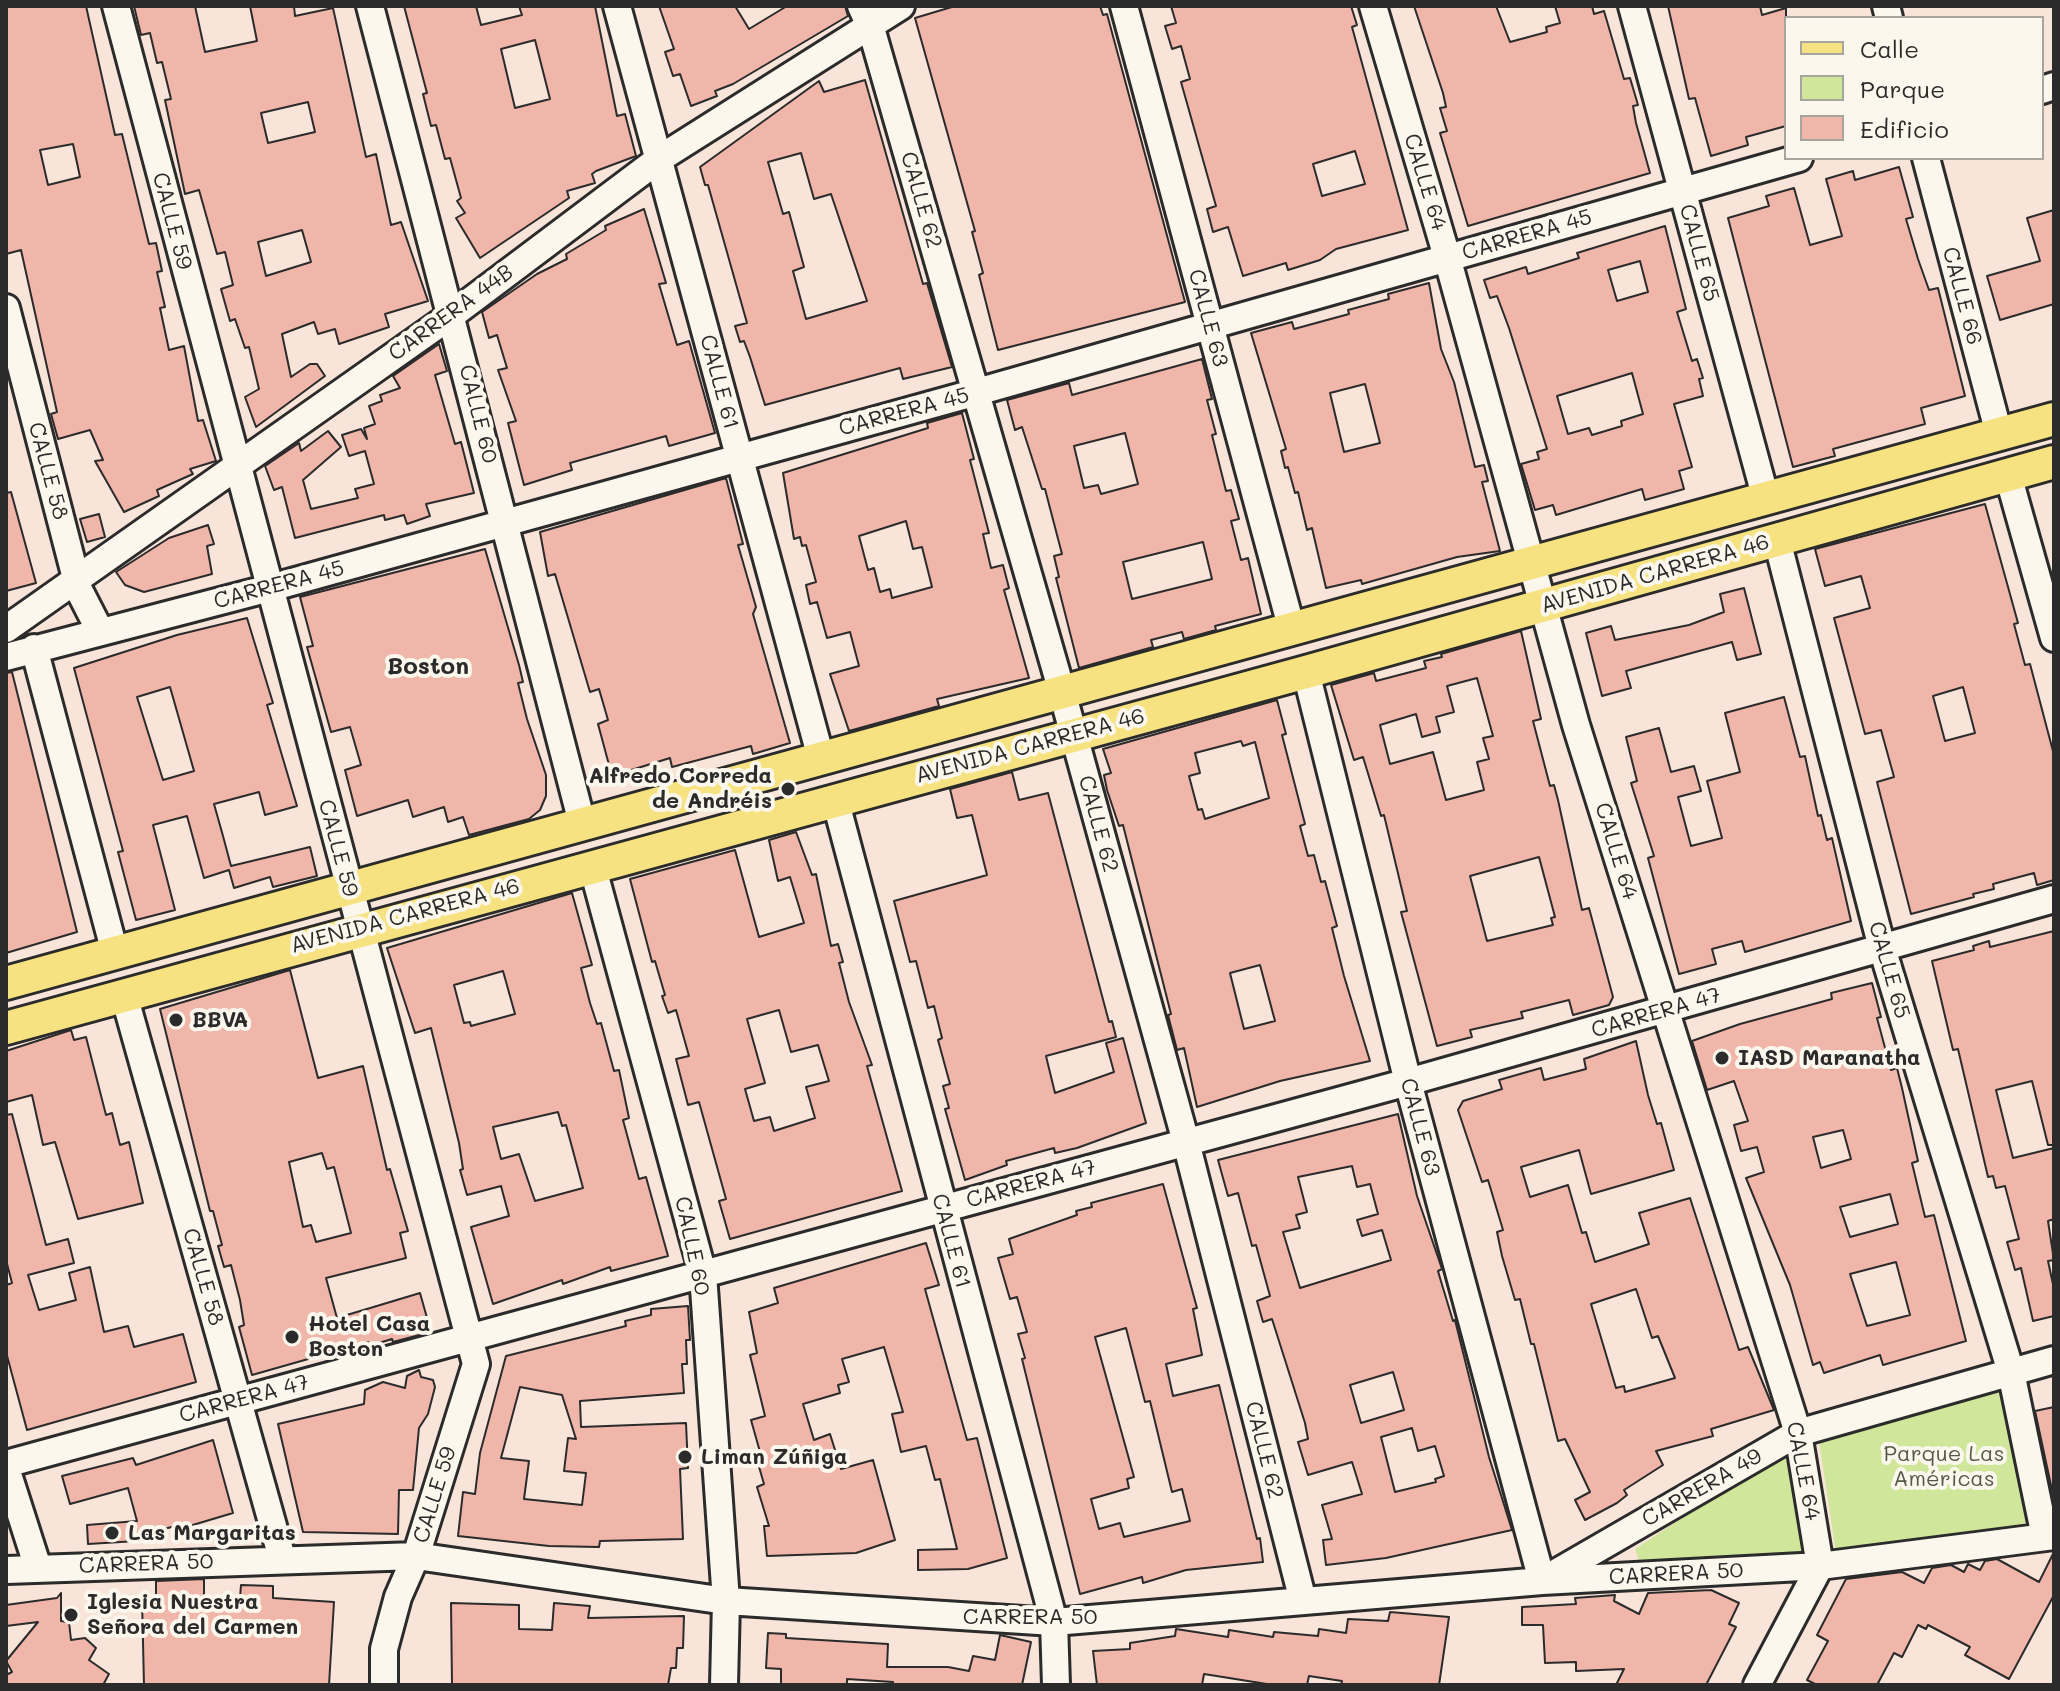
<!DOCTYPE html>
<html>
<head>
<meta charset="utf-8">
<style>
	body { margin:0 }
	#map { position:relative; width:2060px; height:1691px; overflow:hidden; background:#f8e4d8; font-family:Mali,sans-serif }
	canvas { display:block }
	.frame { position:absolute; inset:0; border:8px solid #2b2b2b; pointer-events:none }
	.legend { position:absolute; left:1784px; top:16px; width:260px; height:144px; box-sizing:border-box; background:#fbf7ec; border:2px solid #a8a59f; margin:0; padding:10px 14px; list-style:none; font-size:24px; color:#2b2b2b }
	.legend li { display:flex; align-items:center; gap:16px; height:40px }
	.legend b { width:40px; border:2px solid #a8a59f }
</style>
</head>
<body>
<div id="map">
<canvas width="2060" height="1691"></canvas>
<div class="frame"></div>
<ul class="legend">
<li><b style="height:10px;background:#f7e281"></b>Calle</li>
<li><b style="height:22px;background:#d0e69b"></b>Parque</li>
<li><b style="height:22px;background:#f0b6aa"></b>Edificio</li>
</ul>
</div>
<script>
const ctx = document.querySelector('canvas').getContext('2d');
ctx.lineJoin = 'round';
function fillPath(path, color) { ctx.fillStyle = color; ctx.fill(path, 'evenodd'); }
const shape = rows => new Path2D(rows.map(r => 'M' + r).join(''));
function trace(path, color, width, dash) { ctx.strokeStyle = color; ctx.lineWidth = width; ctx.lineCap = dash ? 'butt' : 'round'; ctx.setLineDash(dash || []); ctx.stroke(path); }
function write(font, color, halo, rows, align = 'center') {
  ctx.font = font + ' Mali,sans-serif'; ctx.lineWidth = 8; ctx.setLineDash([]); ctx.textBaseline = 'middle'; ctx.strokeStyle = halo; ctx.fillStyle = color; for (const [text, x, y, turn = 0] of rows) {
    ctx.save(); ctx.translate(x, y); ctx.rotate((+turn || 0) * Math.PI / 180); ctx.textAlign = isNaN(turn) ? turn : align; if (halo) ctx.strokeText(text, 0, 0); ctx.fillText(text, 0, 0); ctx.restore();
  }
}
const green = shape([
	[1996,1376,2031,1525,1836,1553,1818,1434],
	[1792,1446,1812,1557,1642,1568,1635,1549]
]);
const building = shape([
	[6,6,86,6,115,135,122,134,149,244,156,243,162,271,157,272,165,307,160,308,169,350,184,346,198,421,203,420,216,461,190,469,193,474,157,490,159,496,124,512,95,461,103,460,90,430,58,439,51,414,57,412,21,250,6,254,6,6],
	[73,144,80,177,48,185,40,150,73,144],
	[134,6,195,6,205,52,257,41,250,6,294,6,295,16,333,8,366,157,376,154,391,225,401,222,428,301,385,314,389,327,339,344,335,329,318,334,314,322,282,334,291,377,310,364,317,364,325,376,256,427,245,397,259,389,249,347,245,348,235,319,230,321,221,289,233,285,225,252,217,254,199,190,185,194,165,100,171,99,162,62,157,63,150,33,141,35,134,6],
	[308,102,315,132,268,143,261,113,308,102],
	[302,230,311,262,266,276,258,242,302,230],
	[404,6,476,6,481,25,522,15,519,6,595,6,617,116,625,114,636,156,596,171,592,174,595,183,567,191,569,198,480,258,456,218,465,213,457,201,461,198,450,158,445,159,436,125,431,126,423,94,427,93,404,6],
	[535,40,550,99,515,108,501,49,535,40],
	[659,6,735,6,749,29,787,6,845,6,848,16,733,84,715,91,717,96,691,106,680,74,673,76,665,52,674,49,659,6],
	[955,6,1100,6,1103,15,1107,14,1185,302,998,350,979,275,983,273,972,232,975,231,915,18,955,6],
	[1171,6,1351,6,1357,25,1352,27,1408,230,1336,249,1320,260,1288,270,1286,263,1243,276,1228,227,1213,232,1207,209,1216,206,1181,82,1190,79,1181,46,1172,49,1165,26,1176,23,1171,6],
	[1355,151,1365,184,1322,196,1313,164,1355,151],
	[1414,6,1496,6,1510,42,1547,32,1546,27,1560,23,1555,6,1592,6,1594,14,1604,11,1624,79,1630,78,1638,105,1633,106,1636,123,1650,173,1468,226,1440,133,1447,131,1440,108,1446,107,1443,93,1414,6],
	[1668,6,1760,6,1762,15,1786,8,1786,126,1746,137,1748,145,1711,156,1695,98,1689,99,1668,6],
	[865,80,923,284,927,283,952,367,903,379,900,368,765,405,750,357,744,341,740,342,735,326,747,323,708,185,705,185,700,167,819,81,824,92,865,80],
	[801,153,814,199,831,194,867,301,806,319,793,271,804,267,789,212,783,214,768,162,801,153],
	[1899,167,1913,217,1906,219,1918,259,1929,290,1938,288,1965,396,1921,408,1925,424,1833,449,1835,456,1793,467,1728,218,1769,206,1766,196,1794,188,1810,245,1842,236,1826,179,1853,171,1855,180,1899,167],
	[644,209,666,283,659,284,677,345,689,341,715,433,669,446,666,436,570,463,572,470,524,485,508,423,516,421,498,370,507,368,497,335,489,338,482,312,537,274,567,259,566,254,606,230,605,226,644,209],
	[2054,210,2054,304,2000,320,1987,276,2040,261,2027,218,2054,210],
	[1665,226,1686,309,1677,312,1692,361,1697,359,1703,378,1699,379,1703,396,1674,404,1692,467,1679,471,1684,489,1645,500,1642,489,1556,515,1553,505,1535,510,1521,464,1539,459,1537,452,1547,449,1509,328,1497,296,1490,298,1484,280,1526,267,1528,274,1579,258,1577,253,1665,226],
	[1640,261,1648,292,1617,301,1608,270,1640,261],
	[1632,373,1643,414,1621,421,1622,426,1592,435,1589,428,1568,434,1557,396,1632,373],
	[1429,283,1441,349,1454,382,1475,467,1484,465,1488,481,1482,482,1500,551,1457,557,1362,584,1361,580,1326,588,1312,528,1307,530,1298,492,1295,493,1288,467,1285,468,1281,451,1286,449,1251,333,1292,322,1294,329,1349,314,1348,310,1389,299,1388,294,1429,283],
	[1365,384,1380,443,1344,452,1330,393,1365,384],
	[439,344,447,371,435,375,455,444,461,442,474,493,426,504,430,516,407,524,404,515,385,520,384,515,295,538,282,487,274,490,265,466,299,443,301,451,328,431,341,447,303,480,311,509,358,498,355,489,374,484,365,451,349,456,342,435,361,429,367,439,364,428,375,424,369,406,382,401,380,395,400,388,393,376,439,344],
	[1202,359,1212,399,1207,400,1216,434,1212,435,1226,491,1231,490,1239,519,1231,521,1241,560,1248,558,1261,614,1215,626,1216,630,1184,639,1182,632,1151,640,1153,647,1079,668,1056,578,1059,577,1054,556,1062,554,1045,489,1042,489,1022,427,1015,430,1007,400,1069,383,1072,395,1202,359],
	[1125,433,1138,484,1101,494,1098,485,1084,488,1074,446,1125,433],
	[1203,542,1212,579,1132,599,1123,562,1203,542],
	[962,413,974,459,970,460,989,533,983,534,991,568,1003,565,1009,588,1004,590,1029,678,937,699,939,706,849,731,830,674,859,666,850,632,827,638,817,602,810,604,806,585,816,582,806,545,802,546,800,537,794,539,783,473,928,428,927,423,962,413],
	[906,521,913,549,922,547,932,587,892,598,890,589,880,592,874,568,868,570,859,536,906,521],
	[726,478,743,544,738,545,756,607,753,614,790,743,753,754,751,746,672,767,670,758,612,776,598,724,608,720,599,689,590,692,555,574,548,576,540,532,726,478],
	[11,492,36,583,6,591,6,493,11,492],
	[1985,504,2018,623,2014,624,2025,665,2030,664,2054,755,2054,880,2037,885,2034,873,1993,884,1994,889,1973,894,1974,897,1911,914,1877,782,1894,777,1881,730,1865,734,1834,618,1870,608,1861,576,1825,586,1815,549,1985,504],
	[1963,687,1975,733,1945,741,1933,696,1963,687],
	[99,514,105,537,87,542,80,519,99,514],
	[208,525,214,544,207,546,212,574,144,592,125,585,116,572,169,538,208,525],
	[485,549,519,665,523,682,518,683,527,719,546,775,546,796,540,810,529,819,469,835,463,817,448,822,444,807,413,817,408,800,357,816,345,770,361,765,350,727,331,732,307,647,313,646,300,597,485,549],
	[1744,588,1761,654,1737,660,1732,642,1626,671,1631,688,1602,696,1586,633,1611,626,1615,640,1689,625,1724,612,1720,594,1744,588],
	[247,618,273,703,267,705,297,806,265,815,259,792,214,804,223,836,231,866,310,847,317,876,273,887,270,877,234,888,229,870,204,878,187,816,153,825,175,910,136,920,118,852,123,851,74,668,177,635,247,618],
	[170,687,194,771,163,780,137,697,170,687],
	[1521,631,1541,719,1533,721,1550,786,1554,785,1558,800,1582,910,1589,908,1613,997,1609,1005,1573,1015,1569,1000,1521,1012,1523,1018,1470,1030,1472,1037,1437,1046,1401,912,1407,911,1384,815,1381,816,1363,757,1354,760,1331,685,1374,673,1376,681,1426,668,1424,661,1442,657,1441,654,1521,631],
	[1477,678,1493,736,1483,738,1489,759,1477,762,1484,790,1446,800,1433,752,1390,764,1380,725,1416,714,1422,737,1440,732,1436,717,1454,712,1447,686,1477,678],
	[1539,857,1555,917,1551,918,1553,925,1487,941,1470,876,1539,857],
	[12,672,77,932,6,953,6,673,12,672],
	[1784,697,1800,757,1805,756,1818,816,1821,815,1827,840,1832,838,1851,921,1745,952,1742,941,1712,949,1716,964,1679,974,1648,858,1654,856,1631,783,1637,781,1626,737,1659,728,1671,772,1694,766,1701,791,1678,797,1691,846,1722,838,1707,781,1740,772,1725,713,1784,697],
	[1277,700,1286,734,1282,735,1305,824,1300,826,1308,856,1314,855,1321,882,1325,881,1337,926,1332,928,1344,976,1370,1061,1280,1081,1197,1107,1184,1048,1177,1050,1168,1015,1171,1014,1123,825,1119,826,1107,790,1104,775,1111,773,1103,749,1277,700],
	[1241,741,1243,746,1255,742,1269,798,1205,819,1202,809,1198,810,1189,776,1200,773,1195,753,1241,741],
	[1260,965,1275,1021,1244,1029,1230,973,1260,965],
	[1012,772,1019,800,1048,793,1109,1022,1112,1021,1116,1037,1046,1056,1055,1093,1114,1072,1106,1043,1123,1038,1146,1123,1077,1148,1055,1153,1054,1148,1006,1161,1007,1165,965,1180,945,1109,949,1108,943,1086,950,1084,938,1040,942,1038,934,1006,928,1008,916,961,910,962,894,901,987,875,972,815,957,818,950,789,1012,772],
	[796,832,812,875,816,874,831,946,838,944,843,962,839,963,849,1002,872,1065,867,1066,902,1191,730,1239,719,1201,726,1199,699,1102,688,1105,676,1059,689,1056,676,1010,668,1013,662,996,665,995,655,961,652,962,630,879,735,850,759,937,804,923,790,877,778,881,769,840,796,832],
	[779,1010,791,1052,818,1045,829,1081,806,1087,815,1118,774,1131,770,1117,754,1121,745,1089,765,1083,747,1019,779,1010],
	[572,893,592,965,581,968,590,1003,597,1024,601,1023,614,1071,619,1070,629,1118,623,1120,639,1179,646,1177,668,1256,611,1271,610,1267,563,1284,562,1280,493,1304,471,1227,509,1216,501,1186,467,1195,460,1170,463,1169,459,1143,431,1028,415,1033,387,948,572,893],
	[503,971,515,1014,471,1026,470,1022,464,1023,454,985,503,971],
	[558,1112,562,1126,566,1125,583,1188,535,1201,519,1154,501,1159,493,1127,558,1112],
	[2054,931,2054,1145,2048,1145,2032,1081,1996,1090,2013,1158,2054,1148,2054,1219,2048,1221,2054,1260,2048,1261,2054,1289,2054,1316,2033,1321,2021,1268,2015,1270,2007,1242,2019,1239,2005,1186,1996,1188,1993,1176,1988,1177,1958,1049,1953,1050,1932,961,1974,950,1973,946,1989,941,1990,947,2054,931],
	[290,970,318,1078,363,1066,387,1170,390,1169,408,1231,400,1233,406,1258,326,1278,337,1318,420,1293,431,1332,393,1342,392,1339,369,1346,368,1342,252,1375,239,1327,244,1325,240,1300,231,1265,224,1267,218,1246,222,1245,213,1211,210,1211,160,1009,290,970],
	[322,1153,327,1169,334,1167,351,1233,316,1242,311,1225,303,1227,289,1162,322,1153],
	[1872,983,1881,1017,1877,1018,1891,1070,1897,1068,1902,1088,1918,1161,1912,1163,1925,1217,1934,1215,1966,1341,1883,1365,1880,1355,1824,1373,1820,1362,1813,1365,1790,1285,1746,1178,1764,1172,1757,1147,1741,1151,1734,1125,1748,1121,1734,1081,1707,1090,1692,1041,1740,1024,1832,999,1831,993,1872,983],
	[1843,1130,1851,1159,1821,1168,1813,1137,1843,1130],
	[1890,1194,1898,1224,1850,1237,1840,1207,1890,1194],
	[1896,1262,1910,1315,1867,1326,1850,1274,1896,1262],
	[71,1030,74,1040,86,1037,106,1115,112,1113,120,1145,129,1142,143,1203,78,1219,55,1142,43,1145,32,1095,6,1102,6,1051,71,1030],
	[1636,1041,1648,1095,1657,1124,1661,1123,1674,1170,1591,1194,1579,1150,1521,1167,1530,1197,1568,1185,1582,1233,1586,1232,1595,1262,1649,1244,1639,1213,1690,1198,1739,1350,1748,1347,1774,1410,1711,1429,1713,1436,1656,1451,1663,1465,1624,1490,1627,1495,1617,1503,1585,1520,1575,1500,1590,1492,1565,1439,1558,1441,1534,1344,1531,1344,1520,1299,1515,1300,1502,1256,1497,1232,1503,1230,1488,1180,1482,1182,1458,1110,1463,1101,1502,1089,1499,1080,1541,1068,1544,1080,1586,1069,1584,1059,1636,1041],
	[1636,1289,1652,1338,1658,1336,1675,1378,1625,1392,1624,1386,1616,1388,1591,1304,1636,1289],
	[12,1114,46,1245,68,1239,74,1263,28,1275,39,1310,76,1300,69,1273,90,1267,104,1332,128,1326,134,1347,183,1334,196,1382,27,1430,6,1352,6,1285,12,1283,6,1260,6,1115,12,1114],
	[1398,1114,1417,1196,1442,1269,1438,1271,1440,1278,1453,1321,1455,1320,1489,1457,1512,1530,1386,1558,1326,1565,1323,1540,1332,1539,1322,1505,1362,1494,1352,1462,1308,1475,1298,1442,1308,1439,1305,1423,1272,1319,1263,1322,1257,1301,1270,1296,1256,1245,1252,1246,1238,1193,1228,1196,1218,1160,1398,1114],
	[1352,1166,1357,1187,1370,1184,1378,1214,1357,1220,1362,1236,1382,1230,1391,1260,1300,1288,1283,1232,1300,1228,1296,1215,1307,1212,1298,1177,1352,1166],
	[1393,1372,1404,1410,1361,1423,1350,1385,1393,1372],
	[1412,1428,1418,1451,1435,1446,1444,1476,1435,1479,1436,1482,1395,1492,1381,1437,1412,1428],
	[1163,1184,1197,1308,1193,1309,1202,1355,1166,1364,1173,1396,1219,1385,1257,1539,1260,1538,1263,1562,1186,1570,1143,1583,1142,1577,1080,1594,1022,1359,1025,1358,1018,1334,1027,1332,1017,1297,1010,1299,998,1258,1013,1254,1009,1239,1077,1215,1076,1211,1092,1207,1091,1203,1163,1184],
	[1126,1328,1145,1402,1150,1401,1172,1492,1182,1489,1190,1521,1124,1537,1120,1523,1099,1529,1091,1499,1129,1488,1127,1479,1134,1477,1095,1337,1126,1328],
	[926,1243,939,1285,925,1289,967,1440,977,1438,1007,1558,968,1569,918,1570,918,1550,957,1549,940,1479,935,1480,926,1446,901,1452,892,1414,903,1412,884,1347,842,1359,849,1382,838,1385,840,1393,803,1404,814,1440,830,1434,841,1469,873,1460,895,1540,856,1553,767,1556,764,1526,769,1526,757,1487,764,1484,757,1460,762,1459,751,1420,765,1416,750,1355,757,1353,749,1312,778,1303,774,1288,926,1243],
	[688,1306,690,1340,686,1340,687,1364,682,1364,684,1393,580,1401,581,1427,686,1423,688,1468,680,1469,683,1539,600,1541,599,1547,549,1546,458,1536,463,1492,475,1494,480,1453,506,1356,626,1326,625,1321,651,1315,651,1309,688,1306],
	[520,1387,562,1395,576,1439,568,1438,564,1471,586,1473,582,1505,524,1499,529,1461,501,1458,520,1387],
	[419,1370,421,1377,433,1380,435,1387,428,1414,419,1428,413,1490,399,1490,398,1534,303,1532,278,1424,364,1404,365,1390,383,1382,405,1388,407,1376,419,1370],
	[2054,1407,2054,1490,2052,1490,2035,1411,2054,1407],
	[213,1440,233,1513,176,1530,175,1526,136,1537,137,1541,88,1544,87,1525,137,1521,128,1488,70,1504,62,1476,133,1458,136,1465,213,1440],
	[2054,1552,2054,1595,2009,1679,1965,1655,1970,1647,1928,1625,1926,1629,1918,1625,1902,1657,1894,1653,1877,1685,1817,1685,1807,1680,1828,1641,1817,1635,1846,1579,1902,1572,1924,1583,1932,1568,1951,1565,1964,1572,1968,1564,1980,1570,1985,1561,1997,1559,2039,1582,2054,1552],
	[204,1579,204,1598,240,1598,241,1585,273,1586,273,1598,334,1602,329,1685,144,1685,142,1599,156,1599,156,1581,204,1579],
	[1711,1590,1739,1603,1729,1624,1736,1627,1706,1685,1616,1685,1624,1669,1576,1671,1576,1662,1545,1663,1543,1625,1522,1625,1522,1607,1576,1604,1575,1598,1615,1595,1614,1601,1639,1614,1648,1593,1711,1590],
	[61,1593,61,1621,69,1622,71,1640,85,1638,96,1648,89,1660,109,1674,103,1685,6,1685,6,1675,12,1672,6,1661,38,1622,6,1626,6,1605,57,1598,61,1593],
	[451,1603,519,1605,519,1629,552,1630,554,1603,590,1606,588,1618,684,1616,683,1648,677,1648,676,1668,671,1668,668,1685,452,1685,451,1603],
	[1390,1612,1449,1617,1439,1685,1341,1685,1342,1681,1309,1676,1307,1685,1273,1685,1204,1674,1202,1685,1097,1685,1093,1651,1130,1649,1130,1643,1175,1636,1176,1629,1228,1637,1229,1630,1273,1637,1274,1632,1318,1636,1319,1629,1346,1633,1348,1619,1388,1621,1390,1612],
	[768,1633,786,1634,786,1638,888,1644,887,1667,948,1667,969,1671,973,1656,995,1660,1000,1635,1031,1642,1022,1685,893,1685,893,1682,847,1679,847,1685,781,1685,781,1669,766,1668,768,1633]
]);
const minor = shape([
	[116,6,476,1364,416,1556,398,1597,384,1649,384,1685],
	[370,6,582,823],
	[617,6,821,758],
	[861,6,871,28,1062,692,1186,1142,1303,1601],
	[1124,6,1292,630],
	[1373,6,1447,257,1576,725,1798,1433,1820,1566,1757,1685],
	[1632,6,1766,499],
	[1886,6,1889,18],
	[2042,90,2054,86],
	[1926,158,1999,434],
	[6,308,79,590,100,631],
	[2008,475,2054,638],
	[1777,540,1882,948,2011,1372,2045,1537],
	[6,629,453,314,659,159,901,6],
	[34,648,115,953],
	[6,657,270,588,977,392,1799,158],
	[1306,672,1408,1082,1542,1581],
	[835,799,1054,1622,1056,1685],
	[592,865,703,1274,726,1601,724,1685],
	[124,995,282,1558],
	[6,1464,1408,1082,2054,899],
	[6,1468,38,1568],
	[6,1570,416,1556,726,1601,1054,1622,1542,1581,1820,1566,2054,1536],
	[1547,1578,1798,1433,2054,1360]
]);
const major = shape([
	[6,983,2054,419],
	[6,1028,1306,672,2054,462]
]);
const markers = [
	[788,789,8,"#2b2b2b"],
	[176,1020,8,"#2b2b2b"],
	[1722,1058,8,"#2b2b2b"],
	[292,1337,8,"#2b2b2b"],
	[685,1457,8,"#2b2b2b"],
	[112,1533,8,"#2b2b2b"],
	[71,1615,8,"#2b2b2b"]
];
const streetNames = [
	["CALLE 64",1425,182,73],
	["CALLE 62",921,200,74],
	["CALLE 59",172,221,75],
	["CARRERA 45",1527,235,-16],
	["CALLE 65",1699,253,75],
	["CALLE 66",1962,296,75],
	["CARRERA 44B",451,313,-36],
	["CALLE 63",1208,318,75],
	["CALLE 61",719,382,75],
	["CARRERA 45",904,412,-15],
	["CALLE 60",478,414,76],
	["CALLE 58",48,471,75],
	["AVENIDA CARRERA 46",1655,574,-16],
	["CARRERA 45",279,585,-15],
	["AVENIDA CARRERA 46",1030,746,-15],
	["CALLE 62",1098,824,75],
	["CALLE 59",338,848,75],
	["CALLE 64",1616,851,73],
	["AVENIDA CARRERA 46",405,916,-15],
	["CALLE 65",1889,970,74],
	["CARRERA 47",1656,1013,-16],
	["CALLE 63",1420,1127,75],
	["CARRERA 47",1031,1184,-15],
	["CALLE 61",951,1241,75],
	["CALLE 60",692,1246,78],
	["CALLE 58",203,1277,74],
	["CARRERA 47",244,1399,-15],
	["CALLE 62",1264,1450,76],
	["CALLE 64",1803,1471,79],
	["CARRERA 49",1702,1488,-30],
	["CALLE 59",435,1495,-73],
	["CARRERA 50",146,1564,-2],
	["CARRERA 50",1676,1574,-3],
	["CARRERA 50",1030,1617]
];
const poiNames = [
	["Alfredo Correda",772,776,"right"],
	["de Andréis",772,801,"right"],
	["BBVA",192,1020],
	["IASD Maranatha",1738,1058],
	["Hotel Casa",308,1324],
	["Boston",308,1349],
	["Liman Zúñiga",701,1457],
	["Las Margaritas",128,1533],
	["Iglesia Nuestra",87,1602],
	["Señora del Carmen",87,1627]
];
const parkNames = [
	["Parque Las",1944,1454],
	["Américas",1944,1479]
];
const neighbourhoodNames = [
	["Boston",428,667]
];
fillPath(green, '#d0e69b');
fillPath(building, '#f0b6aa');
trace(building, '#2b2b2b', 2);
trace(minor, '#2b2b2b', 32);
trace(major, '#2b2b2b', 38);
trace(minor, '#fbf7ec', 26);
trace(major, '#f7e281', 32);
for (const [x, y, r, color] of markers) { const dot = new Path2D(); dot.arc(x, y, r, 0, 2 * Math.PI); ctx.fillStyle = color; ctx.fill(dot); trace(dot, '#fbf7ec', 3); }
write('22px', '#2b2b2b', '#fbf7ec', streetNames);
write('bold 22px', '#2b2b2b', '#fbf7ec', poiNames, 'left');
write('22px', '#545a47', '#fbf7ec', parkNames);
write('bold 24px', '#2b2b2b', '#fbf7ec', neighbourhoodNames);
</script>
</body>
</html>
